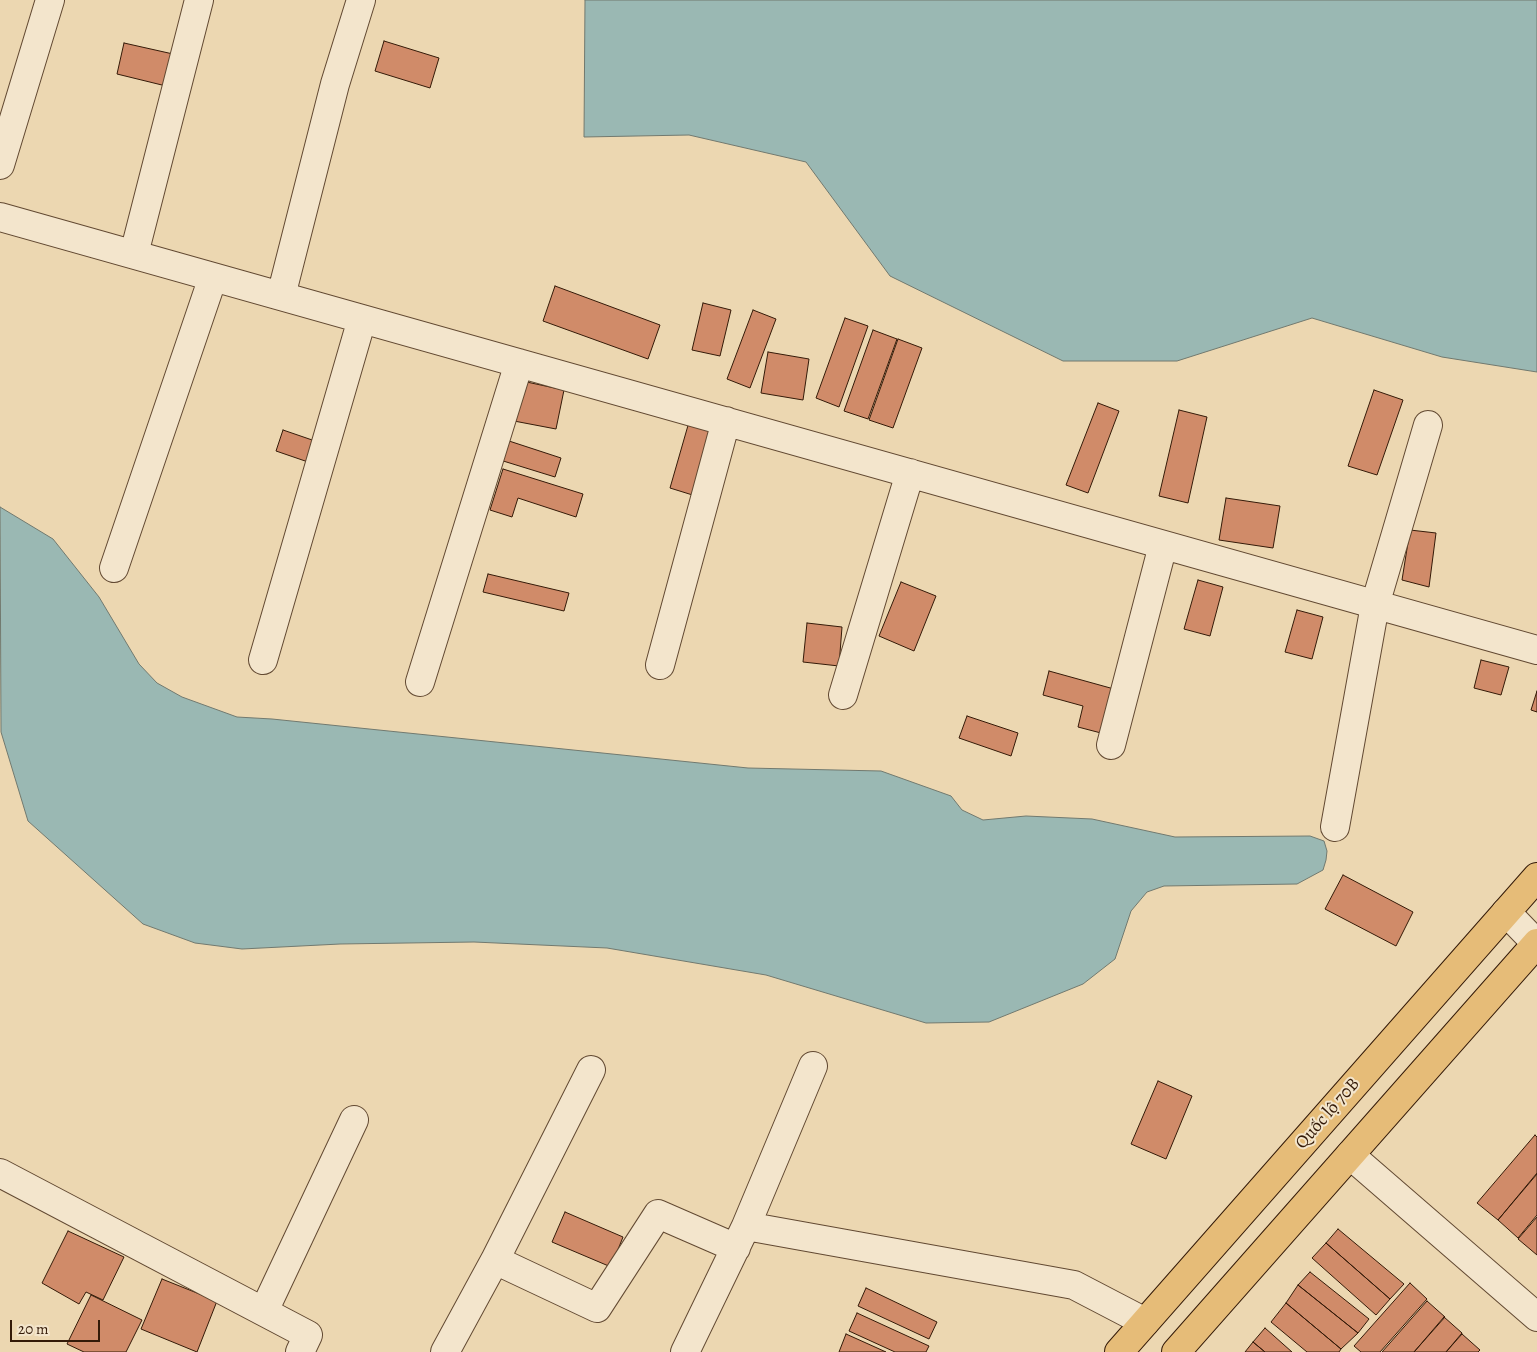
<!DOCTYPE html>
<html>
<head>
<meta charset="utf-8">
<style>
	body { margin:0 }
	#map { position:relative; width:1537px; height:1352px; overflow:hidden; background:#ecd7b1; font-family:Alegreya,serif }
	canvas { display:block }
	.scale { position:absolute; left:10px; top:1320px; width:90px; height:22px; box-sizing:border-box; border:2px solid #341a08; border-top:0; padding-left:6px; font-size:15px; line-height:18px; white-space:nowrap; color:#341a08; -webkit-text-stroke:4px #f3e5cc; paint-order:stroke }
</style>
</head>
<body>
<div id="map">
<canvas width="1537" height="1352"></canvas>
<div class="scale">20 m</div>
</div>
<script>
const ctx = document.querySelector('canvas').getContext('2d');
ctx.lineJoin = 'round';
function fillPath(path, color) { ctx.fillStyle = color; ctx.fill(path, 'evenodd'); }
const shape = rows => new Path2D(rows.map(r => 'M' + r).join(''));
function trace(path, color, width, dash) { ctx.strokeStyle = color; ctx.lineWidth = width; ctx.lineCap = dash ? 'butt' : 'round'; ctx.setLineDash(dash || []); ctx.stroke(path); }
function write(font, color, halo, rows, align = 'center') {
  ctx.font = font + ' Alegreya,serif'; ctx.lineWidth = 4; ctx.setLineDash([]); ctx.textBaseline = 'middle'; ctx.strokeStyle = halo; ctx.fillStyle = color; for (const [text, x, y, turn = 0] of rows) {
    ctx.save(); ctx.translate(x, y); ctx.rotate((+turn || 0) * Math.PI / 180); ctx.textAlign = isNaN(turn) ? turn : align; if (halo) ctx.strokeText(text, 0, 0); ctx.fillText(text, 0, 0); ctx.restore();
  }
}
const water = shape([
	[585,0,1537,0,1537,372,1442,357,1312,318,1177,361,1063,361,890,276,806,162,689,135,584,137,585,0],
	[0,507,53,539,99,597,139,664,157,683,182,697,237,717,272,719,748,768,881,771,951,796,962,810,983,820,1026,816,1092,819,1175,837,1310,836,1324,841,1327,851,1326,860,1323,870,1297,884,1164,886,1147,892,1131,911,1115,959,1083,984,989,1022,926,1023,766,975,607,948,474,942,340,944,242,949,195,943,143,924,28,821,1,732,0,507]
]);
const building = shape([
	[384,41,439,58,430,88,375,71,384,41],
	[124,43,173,54,166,86,117,74,124,43],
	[555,286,660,325,648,359,543,321,555,286],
	[703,303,731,310,720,356,692,350,703,303],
	[753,310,776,319,750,388,727,379,753,310],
	[845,318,868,326,839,407,816,398,845,318],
	[873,330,897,339,868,419,844,411,873,330],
	[898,339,922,348,893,428,869,420,898,339],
	[768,352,809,359,803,400,761,393,768,352],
	[522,381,564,390,556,429,514,421,522,381],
	[1374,390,1403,400,1377,475,1348,466,1374,390],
	[1098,403,1119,411,1088,493,1066,485,1098,403],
	[1179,410,1207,417,1188,503,1159,496,1179,410],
	[689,422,719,431,699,497,670,488,689,422],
	[283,430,318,442,311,463,276,451,283,430],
	[506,440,561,458,555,477,500,460,506,440],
	[503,469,583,494,576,517,518,498,512,517,490,510,503,469],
	[1226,498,1280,506,1273,548,1219,540,1226,498],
	[1410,530,1436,533,1429,587,1402,580,1410,530],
	[488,574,569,593,564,611,483,592,488,574],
	[1198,580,1223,587,1210,636,1184,629,1198,580],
	[901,582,936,596,914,651,879,636,901,582],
	[1297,610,1323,617,1312,659,1285,652,1297,610],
	[807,623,842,627,839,666,803,662,807,623],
	[1481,660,1509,667,1501,695,1474,688,1481,660],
	[1049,671,1114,689,1101,733,1078,727,1083,706,1043,695,1049,671],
	[1537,691,1537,712,1531,710,1537,691],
	[967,716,1018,733,1011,756,959,738,967,716],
	[1343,875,1413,912,1396,946,1325,909,1343,875],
	[1158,1081,1192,1096,1166,1159,1131,1144,1158,1081],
	[1535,1135,1537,1137,1537,1173,1498,1220,1477,1203,1535,1135],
	[1537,1174,1537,1215,1518,1238,1498,1220,1537,1174],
	[565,1212,623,1237,611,1267,552,1242,565,1212],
	[1537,1217,1537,1255,1518,1239,1537,1217],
	[1338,1229,1404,1284,1390,1299,1326,1243,1338,1229],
	[68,1231,124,1257,103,1300,86,1292,79,1304,42,1283,68,1231],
	[1326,1243,1390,1299,1376,1315,1312,1258,1326,1243],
	[1310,1272,1369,1319,1358,1333,1298,1285,1310,1272],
	[162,1279,217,1301,197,1352,141,1329,162,1279],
	[1410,1283,1427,1299,1380,1352,1361,1352,1354,1346,1410,1283],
	[1298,1285,1358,1333,1341,1349,1286,1303,1298,1285],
	[866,1288,937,1322,929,1339,858,1306,866,1288],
	[91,1295,142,1320,126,1352,84,1352,67,1344,91,1295],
	[1427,1301,1445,1317,1414,1352,1382,1352,1427,1301],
	[1286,1303,1341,1349,1339,1352,1307,1352,1271,1322,1286,1303],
	[857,1313,929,1346,926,1352,895,1352,849,1331,857,1313],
	[1444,1317,1462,1333,1446,1352,1414,1352,1444,1317],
	[1265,1328,1292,1352,1265,1352,1253,1342,1265,1328],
	[846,1334,886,1352,839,1352,846,1334],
	[1462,1334,1480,1350,1478,1352,1446,1352,1462,1334],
	[1253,1342,1265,1352,1245,1352,1253,1342]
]);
const street = shape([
	[0,165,50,0],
	[0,217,1537,650],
	[134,254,199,0],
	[281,296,335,84,361,0],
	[114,568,213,277],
	[263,660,362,319],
	[660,665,726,421],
	[420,682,519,363],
	[843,695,910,473],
	[1111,745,1163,545],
	[1335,827,1375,605,1428,425],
	[1506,912,1537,944],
	[1350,1155,1537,1317],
	[0,1173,308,1335,300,1352],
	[746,1226,813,1066],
	[495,1260,591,1070],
	[264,1311,354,1120],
	[445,1352,495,1260,597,1308,658,1214,736,1248],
	[685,1352,746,1226,1074,1285,1145,1322]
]);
const primary = shape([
	[1119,1352,1537,877],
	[1176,1352,1537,943]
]);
const streetNames = [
	["Quốc lộ 70B",1328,1114,-49]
];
fillPath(water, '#9ab8b3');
trace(water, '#71796f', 1);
fillPath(building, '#d08b69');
trace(building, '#341a08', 1);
trace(street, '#624932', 30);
trace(primary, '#341a08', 30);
trace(street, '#f3e5cc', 28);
trace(primary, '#e6bc78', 28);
write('18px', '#341a08', '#f3e5cc', streetNames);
</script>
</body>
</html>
